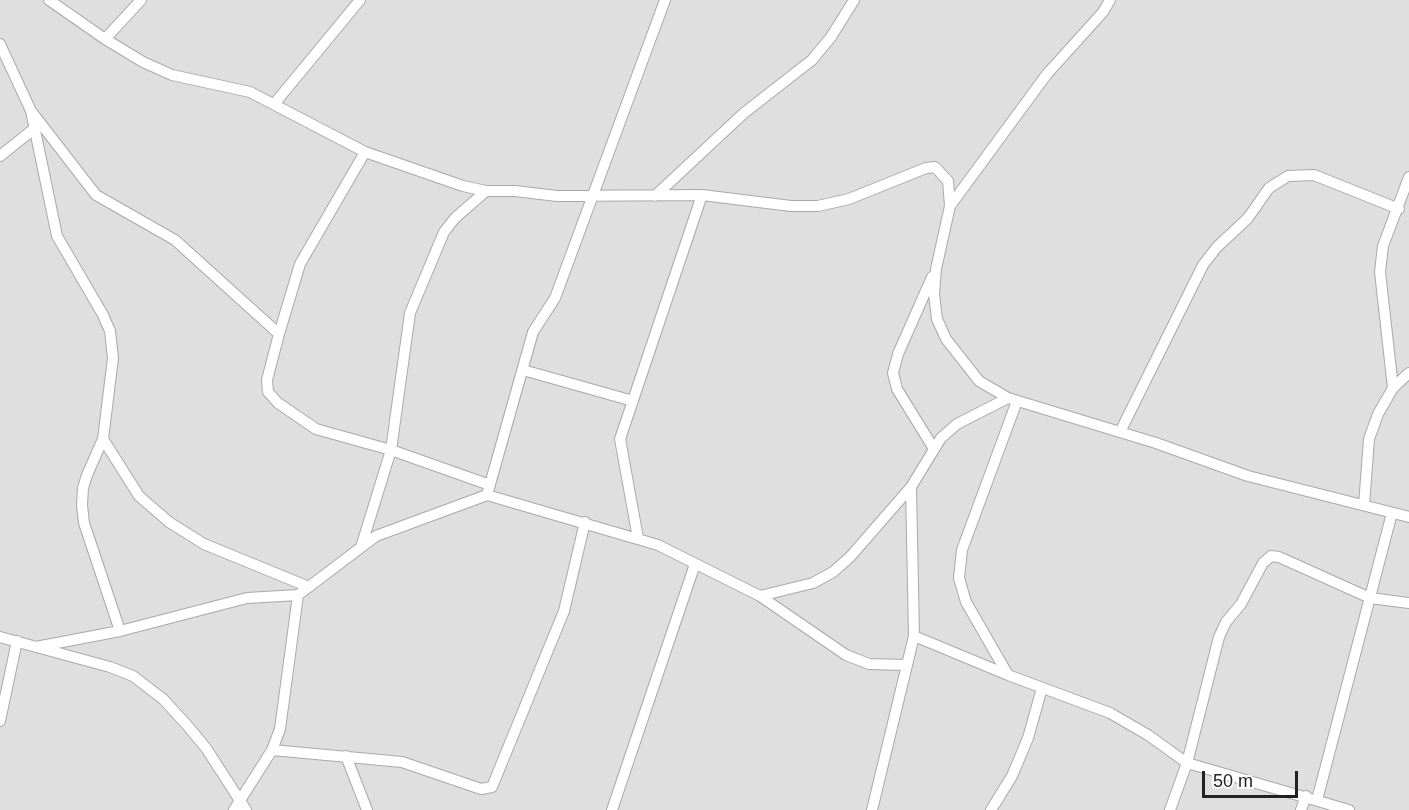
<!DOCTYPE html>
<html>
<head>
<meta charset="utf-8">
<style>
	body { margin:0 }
	#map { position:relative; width:1409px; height:810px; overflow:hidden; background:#f2efe9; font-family:Arial,sans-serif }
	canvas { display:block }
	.scale { position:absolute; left:1202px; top:771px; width:96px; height:27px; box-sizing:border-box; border:3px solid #222; border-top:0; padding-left:8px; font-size:18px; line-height:21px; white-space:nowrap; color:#222; -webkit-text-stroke:4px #fff; paint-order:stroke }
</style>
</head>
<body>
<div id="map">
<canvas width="1409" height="810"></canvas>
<div class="scale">50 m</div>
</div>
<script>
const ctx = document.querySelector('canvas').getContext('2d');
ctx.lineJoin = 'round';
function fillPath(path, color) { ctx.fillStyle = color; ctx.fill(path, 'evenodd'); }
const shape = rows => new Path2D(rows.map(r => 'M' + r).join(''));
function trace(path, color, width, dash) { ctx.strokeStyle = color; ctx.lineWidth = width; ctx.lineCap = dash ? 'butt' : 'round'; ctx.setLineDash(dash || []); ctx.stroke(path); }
const residential = shape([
	[0,0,1409,0,1409,810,0,810]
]);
const street = shape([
	[49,0,105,39,143,62,172,75,250,92,365,152,463,186,486,191,515,191,557,196,702,195,791,206,818,206,849,199,926,168,935,167,948,181,950,206,936,269,934,294,937,319,946,339,979,381,1008,398,1156,443,1248,476,1409,517],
	[105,39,141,0],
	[0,44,31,111,96,195,175,240,279,334],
	[275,103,360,0],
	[31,111,57,236,103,315,110,331,113,358,103,439,87,475,83,488,82,505,84,523,120,631],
	[365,152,300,264,279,334,267,380,268,392,278,403,316,429,391,450,490,485],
	[0,156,35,128],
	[655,196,744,113,812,60,831,37,854,0],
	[950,206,1047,74,1103,12,1110,0],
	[932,277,898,354,893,373,897,389,934,449],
	[523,370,633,401],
	[1393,388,1380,272,1383,246,1409,177],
	[1120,432,1203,265,1217,247,1248,218,1269,188,1288,176,1314,175,1399,209],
	[103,439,139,496,169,522,204,544,309,587],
	[487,495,533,332,555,298,665,0],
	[1364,505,1369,439,1378,414,1393,388,1409,373],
	[638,538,620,439,702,195],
	[362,544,391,450,410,313,444,232,455,218,486,191],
	[760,596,813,583,833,572,850,557,911,487,941,438,957,424,1008,398],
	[914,636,1008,675,1110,713,1148,735,1187,763,1219,637,1226,622,1241,604,1263,563,1271,556,1279,557,1370,598,1409,603],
	[0,637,110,667,133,676,163,699,186,724,206,748,246,810],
	[36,647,120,631,247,598,298,595,376,536,487,495,658,545,760,596,846,655,869,664,907,665],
	[1008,675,966,602,959,578,962,550,1017,401],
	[0,721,17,641],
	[272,750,402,762,481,789,492,787,564,611,585,522],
	[346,756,367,810],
	[1317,800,1392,513],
	[234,810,272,750,280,729,298,595],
	[612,810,695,564],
	[872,810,914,636,911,487],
	[991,810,1012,776,1028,738,1042,688],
	[1170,810,1187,763,1349,810],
	[1301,810,1306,796]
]);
fillPath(residential, '#e0dfdf');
trace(street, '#a9a9a9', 12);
trace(street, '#fff', 10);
</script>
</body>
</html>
